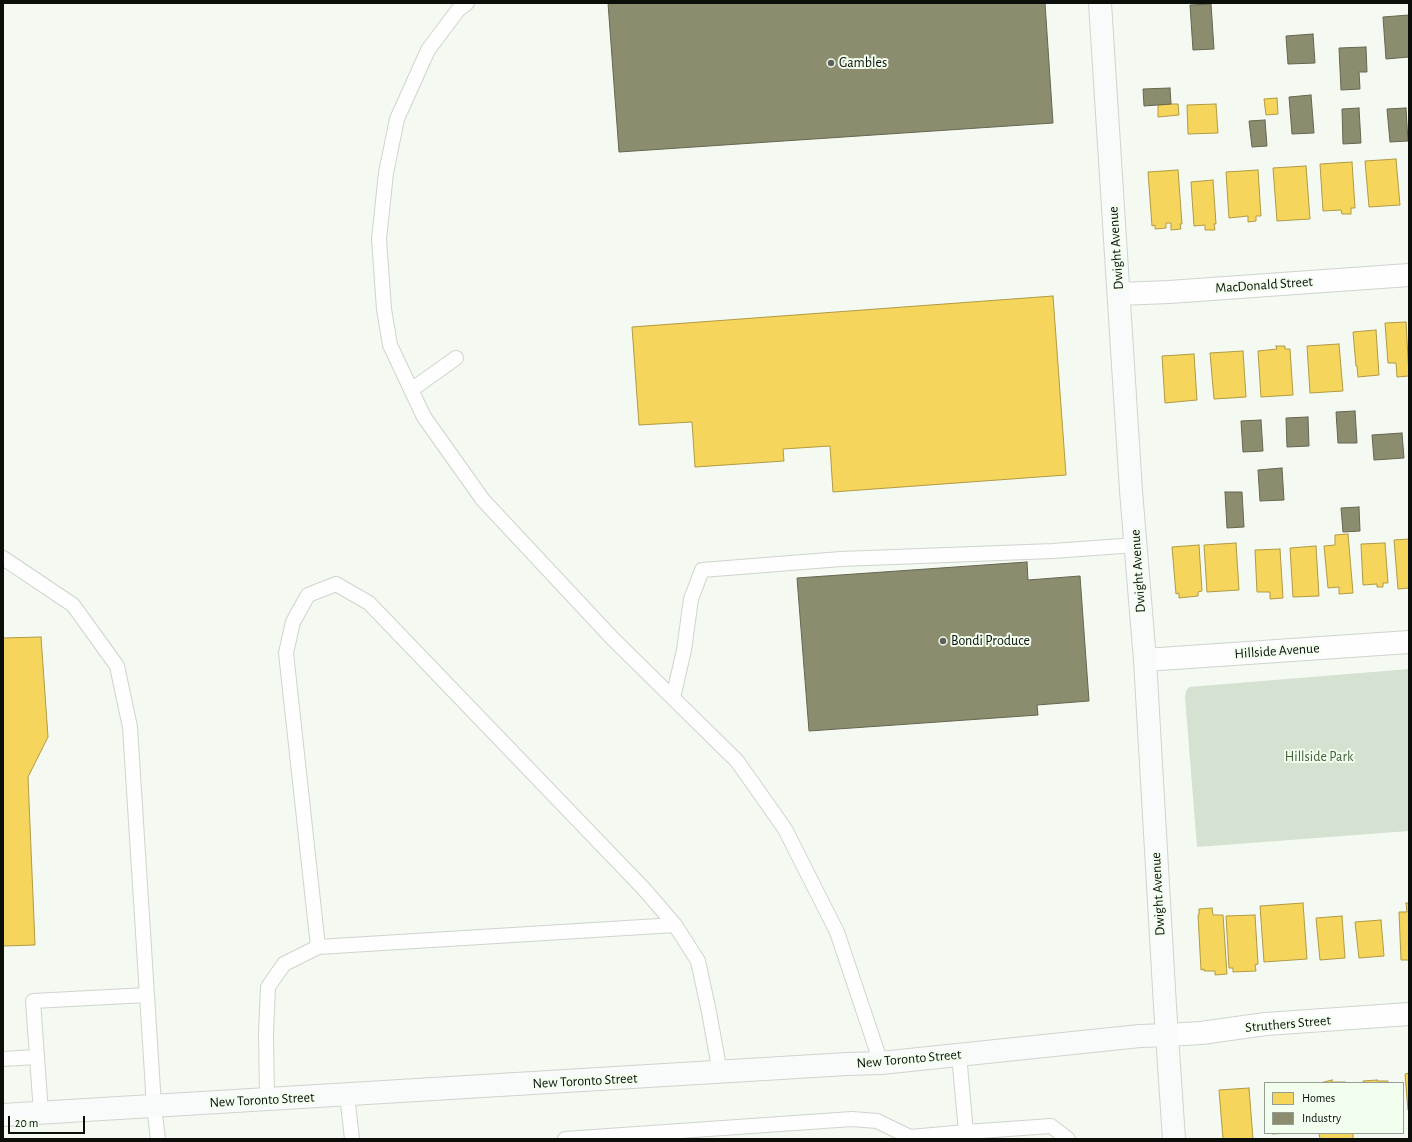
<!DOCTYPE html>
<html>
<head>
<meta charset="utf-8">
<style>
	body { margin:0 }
	#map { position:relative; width:1412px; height:1142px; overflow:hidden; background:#f4faf2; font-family:"Alegreya Sans",sans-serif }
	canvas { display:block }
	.frame { position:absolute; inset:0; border:4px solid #0b0f0a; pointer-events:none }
	.legend { position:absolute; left:1264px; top:1082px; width:140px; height:52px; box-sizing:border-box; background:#f2feee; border:1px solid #969e93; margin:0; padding:5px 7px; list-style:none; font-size:12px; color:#0b0f0a }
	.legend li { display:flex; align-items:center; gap:8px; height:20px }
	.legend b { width:20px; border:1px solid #969e93 }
	.scale { position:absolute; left:8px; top:1116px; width:77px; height:18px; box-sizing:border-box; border:2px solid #0b0f0a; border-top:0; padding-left:5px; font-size:12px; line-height:14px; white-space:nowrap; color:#0b0f0a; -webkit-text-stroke:3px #f2feee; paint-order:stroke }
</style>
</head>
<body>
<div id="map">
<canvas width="1412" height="1142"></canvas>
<div class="frame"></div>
<ul class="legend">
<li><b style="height:11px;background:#f6d55c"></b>Homes</li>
<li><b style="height:11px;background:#8c8c6e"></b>Industry</li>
</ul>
<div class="scale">20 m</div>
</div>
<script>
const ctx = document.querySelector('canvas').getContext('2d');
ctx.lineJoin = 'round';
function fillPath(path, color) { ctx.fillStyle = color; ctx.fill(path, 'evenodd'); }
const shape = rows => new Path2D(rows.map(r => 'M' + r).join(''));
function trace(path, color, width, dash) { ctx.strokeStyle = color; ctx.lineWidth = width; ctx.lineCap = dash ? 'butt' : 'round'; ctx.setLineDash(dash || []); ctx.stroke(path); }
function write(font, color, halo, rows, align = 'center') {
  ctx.font = font + ' "Alegreya Sans",sans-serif'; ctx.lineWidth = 4; ctx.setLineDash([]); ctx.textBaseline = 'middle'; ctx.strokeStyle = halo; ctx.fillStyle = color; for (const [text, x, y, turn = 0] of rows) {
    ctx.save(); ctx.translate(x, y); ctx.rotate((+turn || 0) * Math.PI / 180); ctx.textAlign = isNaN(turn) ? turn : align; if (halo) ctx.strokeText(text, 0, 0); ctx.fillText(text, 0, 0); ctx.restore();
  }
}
const green = shape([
	[1409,669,1409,831,1197,847,1185,697,1186,691,1189,687]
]);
const homes = shape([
	[1277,98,1278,114,1266,115,1264,99,1277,98],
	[1171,104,1178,104,1179,115,1158,117,1158,105,1171,104],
	[1216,104,1218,133,1188,134,1187,105,1216,104],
	[1396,159,1400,205,1369,207,1365,161,1396,159],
	[1352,162,1355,208,1351,208,1351,214,1342,214,1341,210,1323,211,1320,164,1352,162],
	[1306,166,1310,219,1277,221,1273,168,1306,166],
	[1178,170,1182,224,1180,224,1181,229,1171,230,1171,223,1166,223,1166,228,1155,229,1155,225,1152,226,1148,172,1178,170],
	[1258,170,1261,216,1256,216,1256,221,1248,222,1248,216,1229,218,1226,172,1258,170],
	[1213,180,1216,224,1214,224,1215,230,1205,230,1205,225,1194,226,1191,182,1213,180],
	[1053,296,1066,475,833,492,830,446,783,449,784,461,695,467,692,422,639,425,632,327,1053,296],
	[1406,322,1409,376,1397,377,1396,363,1388,363,1385,323,1406,322],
	[1376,330,1379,375,1358,377,1357,366,1356,366,1353,332,1376,330],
	[1339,344,1343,391,1310,393,1307,346,1339,344],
	[1276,346,1285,346,1285,349,1290,349,1293,395,1261,397,1258,351,1277,349,1276,346],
	[1243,351,1246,397,1214,399,1210,353,1243,351],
	[1194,354,1197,400,1165,403,1162,356,1194,354],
	[1348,534,1353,593,1339,594,1339,587,1328,588,1324,546,1335,545,1335,535,1348,534],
	[1409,539,1409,588,1398,589,1394,540,1409,539],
	[1236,543,1239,590,1207,592,1204,545,1236,543],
	[1385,543,1388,583,1383,583,1383,587,1377,587,1377,584,1363,585,1361,544,1385,543],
	[1199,545,1202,591,1198,592,1198,596,1179,598,1179,593,1176,594,1172,547,1199,545],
	[1316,546,1319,596,1293,597,1290,548,1316,546],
	[1280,549,1283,598,1270,599,1270,592,1257,592,1255,550,1280,549],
	[41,637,48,737,28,777,35,945,3,946,3,638,41,637],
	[1303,903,1307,959,1264,962,1260,906,1303,903],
	[1406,903,1409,903,1409,960,1401,960,1399,912,1407,912,1406,903],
	[1212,908,1213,915,1223,915,1227,974,1215,975,1215,971,1204,971,1204,969,1201,970,1198,915,1199,915,1199,909,1212,908],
	[1255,915,1258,964,1255,965,1256,971,1233,972,1233,968,1229,968,1226,916,1255,915],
	[1342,916,1345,958,1320,960,1316,918,1342,916],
	[1381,920,1384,956,1359,958,1355,922,1381,920],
	[1409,1073,1409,1110,1408,1110,1405,1074,1409,1073],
	[1332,1080,1332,1082,1346,1082,1347,1083,1320,1083,1332,1080],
	[1377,1080,1377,1081,1388,1081,1388,1083,1363,1083,1363,1081,1377,1080],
	[1249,1088,1253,1139,1223,1139,1219,1090,1249,1088],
	[1272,1133,1293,1133,1272,1134,1272,1133],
	[1319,1133,1353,1133,1353,1139,1320,1139,1319,1133]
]);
const industry = shape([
	[608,3,1045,3,1053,123,619,152,608,3],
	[1211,4,1214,49,1193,50,1190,5,1211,4],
	[1409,15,1409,57,1386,59,1383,17,1409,15],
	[1313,34,1315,63,1288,64,1286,36,1313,34],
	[1366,47,1367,72,1359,72,1360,89,1341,90,1339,48,1366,47],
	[1170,88,1171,104,1144,106,1143,89,1170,88],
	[1311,95,1314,133,1292,134,1289,97,1311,95],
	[1359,108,1361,143,1343,144,1342,109,1359,108],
	[1406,108,1408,141,1390,142,1387,109,1406,108],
	[1265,120,1267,146,1252,147,1249,121,1265,120],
	[1355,411,1357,443,1338,443,1336,412,1355,411],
	[1308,417,1309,446,1287,447,1286,418,1308,417],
	[1261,420,1263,451,1243,452,1241,421,1261,420],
	[1402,433,1404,458,1374,460,1372,435,1402,433],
	[1282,468,1284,500,1260,501,1258,470,1282,468],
	[1225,492,1242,492,1244,527,1227,528,1225,492],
	[1359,507,1360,531,1343,532,1341,508,1359,507],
	[1027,562,1028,580,1080,576,1089,701,1037,705,1038,715,809,731,797,578,1027,562]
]);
const lane = shape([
	[467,3,458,10,428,50,397,119,386,173,379,239,384,309,390,345,424,417,483,500,613,639,737,761,785,829,837,932,881,1063],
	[411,390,456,358],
	[3,558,73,605,117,666,130,727,154,1106,158,1139],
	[673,698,684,650,691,599,702,570,841,559,1053,551,1136,545],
	[318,947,286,653,293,622,308,595,336,584,369,603,644,889,675,925],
	[959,1055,966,1132,1051,1126,1068,1139],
	[3,1059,36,1057],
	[347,1095,352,1139],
	[267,1099,266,1034,268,987,284,964,318,947,675,925,698,961,709,1012,720,1073],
	[41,1113,33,1001,147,995],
	[565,1139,852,1119,877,1121,910,1137,966,1132]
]);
const street = shape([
	[1119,294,1169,292,1409,275],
	[1145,660,1409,642],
	[1167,1035,1201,1033,1266,1024,1409,1014]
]);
const secondary = shape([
	[1100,3,1131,491,1145,660,1165,1006,1174,1139],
	[3,1115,847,1064,881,1063,1140,1036,1167,1035]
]);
const markers = [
	[831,63,4,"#5d615b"],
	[943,641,4,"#5d615b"]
];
const poiNames = [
	["Gambles",839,63],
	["Bondi Produce",951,641]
];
const streetNames = [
	["Dwight Avenue",1116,248,-94],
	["MacDonald Street",1264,285,-4],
	["Dwight Avenue",1138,571,-94],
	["Hillside Avenue",1277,651,-4],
	["Dwight Avenue",1158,894,-93],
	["Struthers Street",1288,1024,-5],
	["New Toronto Street",909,1059,-5],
	["New Toronto Street",585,1081,-3],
	["New Toronto Street",262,1100,-3]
];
const parkNames = [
	["Hillside Park",1319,757]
];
fillPath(green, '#d5e1d1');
fillPath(homes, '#f6d55c');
trace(homes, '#b09a43', 1);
fillPath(industry, '#8c8c6e');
trace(industry, '#656650', 1);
trace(lane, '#cfd4ce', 16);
trace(street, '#cfd4ce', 24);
trace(secondary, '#cfd4ce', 24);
trace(lane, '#fdfefd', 14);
trace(street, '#fdfefd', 22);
trace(secondary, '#f9fbfa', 22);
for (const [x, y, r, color] of markers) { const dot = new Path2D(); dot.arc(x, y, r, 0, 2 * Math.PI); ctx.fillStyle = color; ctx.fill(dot); trace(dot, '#f2feee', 1.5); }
write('14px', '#0b0f0a', '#f2feee', poiNames, 'left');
write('14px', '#0b0f0a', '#f2feee', streetNames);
write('14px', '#416136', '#f2feee', parkNames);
</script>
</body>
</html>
